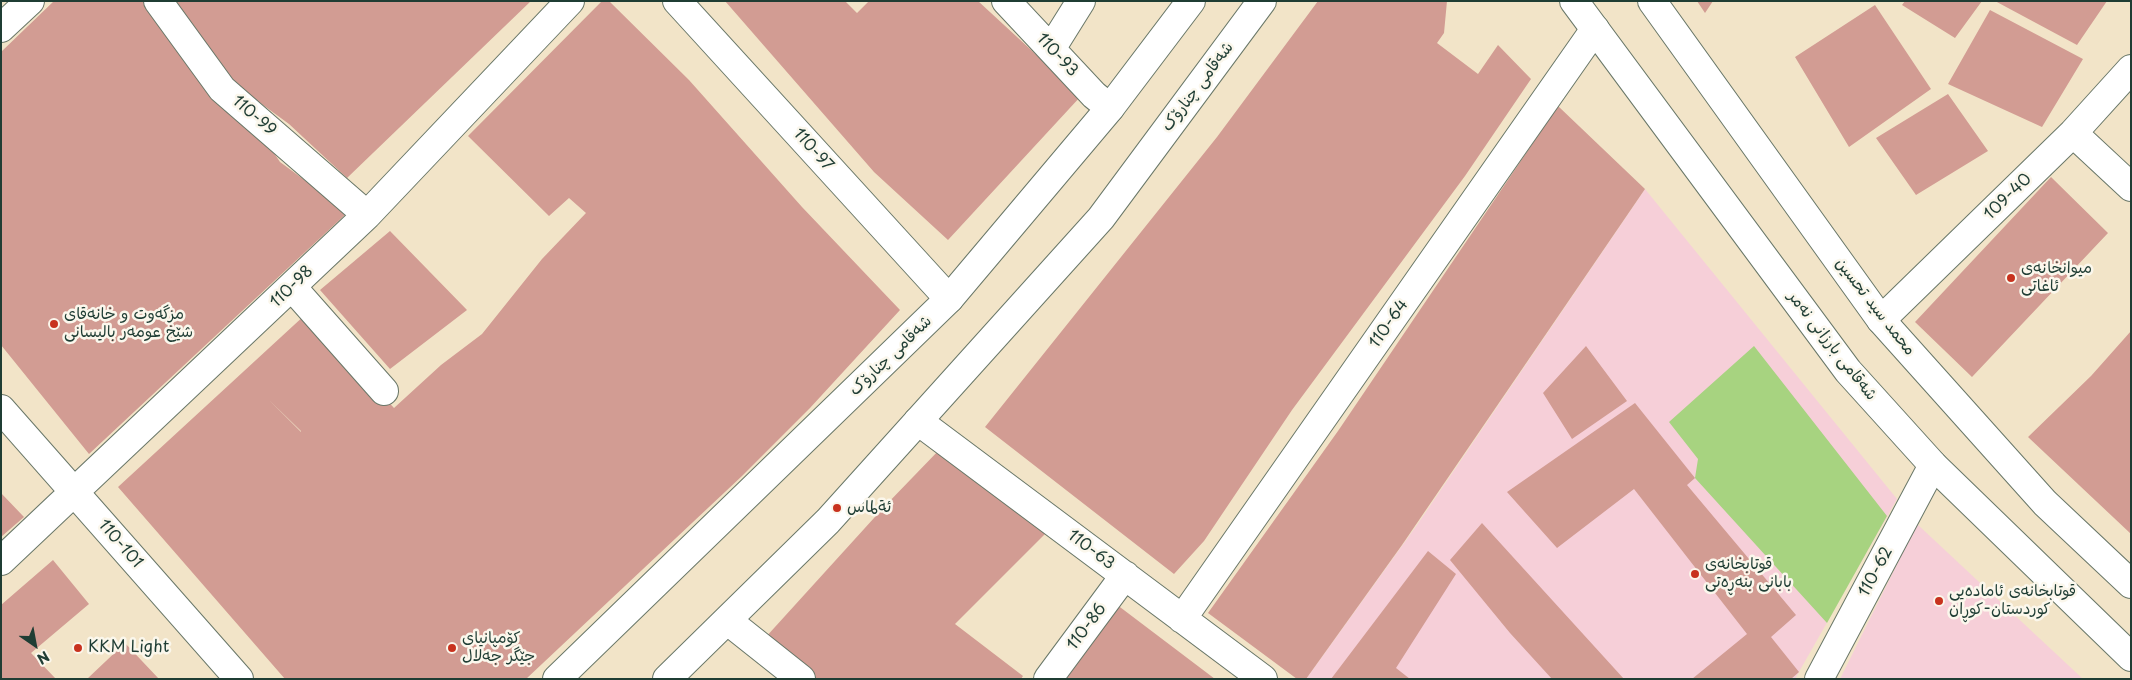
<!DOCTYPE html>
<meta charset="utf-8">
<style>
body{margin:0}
#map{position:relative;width:2132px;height:680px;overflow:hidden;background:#f2e4c8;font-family:"Playpen Sans",sans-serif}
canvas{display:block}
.frame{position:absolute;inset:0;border:2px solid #1f3d34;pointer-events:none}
.north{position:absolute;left:10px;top:620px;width:50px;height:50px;-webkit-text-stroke:4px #fbf7ec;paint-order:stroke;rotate:147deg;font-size:14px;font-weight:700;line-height:20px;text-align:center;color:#1f3d34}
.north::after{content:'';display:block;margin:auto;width:18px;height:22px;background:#1f3d34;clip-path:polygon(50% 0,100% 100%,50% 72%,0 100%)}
</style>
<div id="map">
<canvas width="2132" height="680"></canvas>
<div class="frame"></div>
<div class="north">N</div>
</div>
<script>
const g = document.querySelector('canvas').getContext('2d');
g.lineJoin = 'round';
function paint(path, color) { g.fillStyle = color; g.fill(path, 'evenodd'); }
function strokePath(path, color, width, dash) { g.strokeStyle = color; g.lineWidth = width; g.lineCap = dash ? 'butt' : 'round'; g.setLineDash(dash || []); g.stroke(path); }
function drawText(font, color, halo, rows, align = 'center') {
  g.font = font + ' "Playpen Sans","Playpen Sans Arabic",sans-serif'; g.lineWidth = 5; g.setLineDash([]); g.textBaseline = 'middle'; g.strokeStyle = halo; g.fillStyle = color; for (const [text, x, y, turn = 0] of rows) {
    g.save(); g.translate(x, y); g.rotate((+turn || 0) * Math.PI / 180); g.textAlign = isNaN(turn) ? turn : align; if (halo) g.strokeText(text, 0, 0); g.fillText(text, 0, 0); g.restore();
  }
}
paint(new Path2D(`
 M 1645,189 L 1897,499 L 1795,679 L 1306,679 L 1417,525 Z
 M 1917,524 L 2083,679 L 1840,679 Z`), '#f6cfd8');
paint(new Path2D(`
 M 1754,346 L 1887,516 L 1827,623 L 1695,478 L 1698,459 L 1669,422 Z`), '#a7d380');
paint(new Path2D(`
 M 54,1 L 151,1 L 264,138 L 280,162 L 348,212 L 89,454 L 1,345 L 1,52 Z
 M 170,1 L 531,1 L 347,178 L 289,124 L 226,78 Z
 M 602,1 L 609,1 L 689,80 L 802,207 L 900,310 L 810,408 L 742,476 L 526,679 L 285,679 L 118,487 L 306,314 L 394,408 L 441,365 L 482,334 L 542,259 L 586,213 L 569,198 L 549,216 L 468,136 ZM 269,400 L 301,431 L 301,432 Z
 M 725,1 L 845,1 L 857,13 L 869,1 L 978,1 L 1081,96 L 948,240 L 874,172 Z
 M 1318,1 L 1447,1 L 1444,33 L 1437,43 L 1478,74 L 1498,45 L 1531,79 L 1465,176 L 1292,410 L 1204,541 L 1174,574 L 985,427 L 1217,137 Z
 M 1697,1 L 1713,1 L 1705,13 Z
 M 1905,1 L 1982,1 L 1955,38 L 1902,5 Z
 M 1995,1 L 2107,1 L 2077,45 Z
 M 1875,5 L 1931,89 L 1849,147 L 1795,57 Z
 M 1990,10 L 2083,59 L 2042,127 L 1948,84 Z
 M 1948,94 L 1988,151 L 1916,195 L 1876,138 Z
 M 1558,106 L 1645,189 L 1402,545 L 1306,679 L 1297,679 L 1208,613 L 1338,431 Z
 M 2051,177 L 2108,233 L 1972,377 L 1915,322 Z
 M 390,231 L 467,310 L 390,369 L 320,290 Z
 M 2131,331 L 2131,534 L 2028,437 L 2091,376 Z
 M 1586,346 L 1627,401 L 1572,439 L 1543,393 Z
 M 1635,403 L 1695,478 L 1687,485 L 1796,615 L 1771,637 L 1799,672 L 1791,679 L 1692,679 L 1747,634 L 1634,489 L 1557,548 L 1507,492 Z
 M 941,448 L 1047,532 L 955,624 L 1023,676 L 1021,679 L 816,679 L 765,638 L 884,507 Z
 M 1,493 L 24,517 L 1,537 Z
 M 1482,523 L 1624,679 L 1552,679 L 1510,633 L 1450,560 Z
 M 1428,551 L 1456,574 L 1396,668 L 1410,679 L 1331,679 Z
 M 53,560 L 89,604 L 31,653 L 56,679 L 1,679 L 1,605 Z
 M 1108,598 L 1215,679 L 1052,679 Z
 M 125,643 L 159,679 L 87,679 Z`), '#d29c93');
const minor = new Path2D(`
 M 158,1 L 222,89 L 367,215
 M 677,1 L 949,299
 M 1006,1 L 1094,95 L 1110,108
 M 1,28 L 30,1
 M 1051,49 L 1081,1
 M 2073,133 L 2131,187
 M 292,287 L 384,391
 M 1881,320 L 2073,133 L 2131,69
 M 1,409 L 239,679
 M 918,421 L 1263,679
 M 1,561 L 367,215 L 570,1
 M 1182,619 L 1595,29
 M 728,621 L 801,679
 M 1048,679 L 1125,575
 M 1819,679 L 1933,465`);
const major = new Path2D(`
 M 1574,1 L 1848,371 L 1933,465 L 2131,657
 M 1652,1 L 1881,320 L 2045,503 L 2131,584
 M 557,679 L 949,299 L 1110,108 L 1191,1
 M 667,679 L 828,521 L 1101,218 L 1262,1`);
strokePath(minor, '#697768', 30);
strokePath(major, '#697768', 30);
strokePath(minor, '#fff', 28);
strokePath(major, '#fff', 28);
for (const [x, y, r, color] of [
 [2011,278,5,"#c8321e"],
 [54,324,5,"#c8321e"],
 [837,508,5,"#c8321e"],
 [1695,574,5,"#c8321e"],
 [1939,601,5,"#c8321e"],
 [78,648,5,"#c8321e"],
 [452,648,5,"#c8321e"]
]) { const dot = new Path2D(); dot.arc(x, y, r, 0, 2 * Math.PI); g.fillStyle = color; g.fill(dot); strokePath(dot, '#fbf7ec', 2); }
drawText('16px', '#1f3d34', '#fbf7ec', [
 ["110-93",1057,55,47],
 ["شەقامی چنارۆک",1198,87,-53],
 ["110-99",254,116,41],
 ["110-97",813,150,48],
 ["109-40",2008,197,-44],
 ["110-98",292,287,-44],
 ["محمد سید تحسین",1875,307,52],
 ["110-64",1389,324,-55],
 ["شەقامی بارزانی نەمر",1832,346,52],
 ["شەقامی چنارۆک",891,356,-44],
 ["110-101",120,544,49],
 ["110-63",1091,550,37],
 ["110-62",1876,572,-62],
 ["110-86",1087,627,-53]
]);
drawText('16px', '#1f3d34', '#fbf7ec', [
 ["میوانخانەی",2021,269],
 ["ئاغاتی",2021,287],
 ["مزگەوت و خانەقای",64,315],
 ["شێخ عومەر بالیسانی",64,333],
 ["ئةلماس",847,508],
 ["قوتابخانەی",1705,565],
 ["بابانی بنەڕەتی",1705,583],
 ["قوتابخانەی ئامادەیی",1949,592],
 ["کوردستان-کوڕان",1949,610],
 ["کۆمپانیای",462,639],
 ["جێگر جەلال",462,657],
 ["KKM Light",88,648]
], 'left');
</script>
